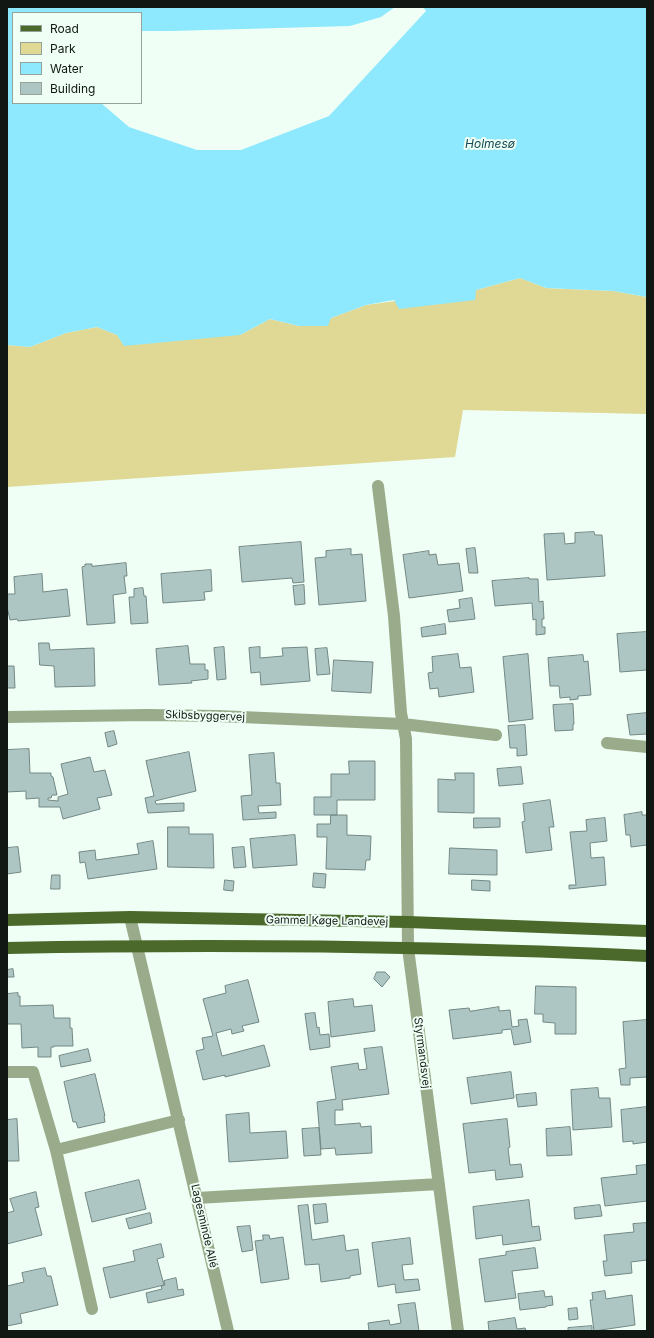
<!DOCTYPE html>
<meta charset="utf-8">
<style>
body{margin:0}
#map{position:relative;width:654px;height:1338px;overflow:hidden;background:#effff5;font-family:Inter,sans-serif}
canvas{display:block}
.frame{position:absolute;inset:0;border:8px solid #111814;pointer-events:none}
.legend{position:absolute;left:12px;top:12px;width:130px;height:92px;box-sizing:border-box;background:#effff5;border:1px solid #96a39b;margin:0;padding:5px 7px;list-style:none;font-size:12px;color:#111814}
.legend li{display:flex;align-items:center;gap:8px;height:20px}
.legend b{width:20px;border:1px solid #96a39b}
</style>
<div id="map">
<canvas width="654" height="1338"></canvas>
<div class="frame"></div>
<ul class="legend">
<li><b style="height:5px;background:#4a692a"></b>Road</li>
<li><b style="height:11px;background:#dfd995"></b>Park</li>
<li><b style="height:11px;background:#8fe9fe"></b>Water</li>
<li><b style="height:11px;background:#aec6c3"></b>Building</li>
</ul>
</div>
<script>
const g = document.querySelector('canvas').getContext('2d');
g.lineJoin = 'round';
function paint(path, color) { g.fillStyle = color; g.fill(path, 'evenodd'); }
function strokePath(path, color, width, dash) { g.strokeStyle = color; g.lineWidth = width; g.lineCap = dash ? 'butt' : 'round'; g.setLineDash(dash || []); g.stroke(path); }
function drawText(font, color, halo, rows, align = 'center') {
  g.font = font + ' Inter,sans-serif'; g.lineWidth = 4; g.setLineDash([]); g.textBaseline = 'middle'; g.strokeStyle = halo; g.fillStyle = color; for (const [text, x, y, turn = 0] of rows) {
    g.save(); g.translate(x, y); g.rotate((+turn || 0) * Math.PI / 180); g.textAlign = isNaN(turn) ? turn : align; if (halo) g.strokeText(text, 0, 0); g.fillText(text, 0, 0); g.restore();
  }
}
paint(new Path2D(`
 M 520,278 L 546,288 L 613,291 L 647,297 L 647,414 L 463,410 L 455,457 L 7,487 L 7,345 L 30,347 L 66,333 L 97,327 L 117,335 L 240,335 L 270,319 L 299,326 L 331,318 L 366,305 L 476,290 Z`), '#dfd995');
paint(new Path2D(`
 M 7,7 L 395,7 L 381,17 L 350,26 L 172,31 L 141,31 L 141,13 L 13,13 L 13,103 L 101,103 L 129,127 L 197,150 L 241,150 L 329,116 L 426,11 L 423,7 L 647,7 L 647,297 L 613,291 L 546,288 L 520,278 L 476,290 L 475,300 L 399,309 L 394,300 L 366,305 L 331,318 L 328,326 L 299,326 L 270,319 L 240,335 L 124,346 L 117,335 L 97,327 L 66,333 L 30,347 L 7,345 Z`), '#8fe9fe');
const building = new Path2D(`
 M 594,532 L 595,535 L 602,535 L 605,576 L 547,580 L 544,534 L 564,533 L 565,544 L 575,543 L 575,533 Z
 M 301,542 L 304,582 L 293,583 L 292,578 L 242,582 L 239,547 Z
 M 475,548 L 478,573 L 469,573 L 466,549 Z
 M 351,549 L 351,555 L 362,554 L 366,601 L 319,605 L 315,558 L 326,557 L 326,551 Z
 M 429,551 L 429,555 L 436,554 L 438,565 L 459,563 L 463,591 L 409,598 L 403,555 Z
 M 126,563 L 127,576 L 124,576 L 126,593 L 113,595 L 115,623 L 87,625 L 82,567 L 85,566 L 85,564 L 92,564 L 92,566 Z
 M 211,570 L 212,591 L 204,592 L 205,600 L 163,603 L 161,574 Z
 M 42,574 L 43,592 L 67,589 L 70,616 L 18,621 L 17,619 L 10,620 L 7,607 L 7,594 L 15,594 L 14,577 Z
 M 529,578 L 529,579 L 538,579 L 539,602 L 543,601 L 544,619 L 542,619 L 542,627 L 545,627 L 545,634 L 536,635 L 536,619 L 533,620 L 532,603 L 495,606 L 492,581 Z
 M 304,585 L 305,604 L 295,605 L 293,586 Z
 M 143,588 L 144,596 L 146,596 L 148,623 L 131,624 L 129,597 L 134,597 L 134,589 Z
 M 472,598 L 475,619 L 449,622 L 447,610 L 460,608 L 459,600 Z
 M 445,624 L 446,634 L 422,637 L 421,628 Z
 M 647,632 L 647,670 L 620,672 L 617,634 Z
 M 39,643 L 49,643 L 50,650 L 94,648 L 95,686 L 55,687 L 54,666 L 40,665 Z
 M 188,646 L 190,664 L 205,664 L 205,670 L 208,670 L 208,679 L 191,681 L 192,683 L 159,685 L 156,649 Z
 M 224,647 L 226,679 L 217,680 L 214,648 Z
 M 260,647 L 260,658 L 283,656 L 282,648 L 307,647 L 310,681 L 261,685 L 260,672 L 251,673 L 249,648 Z
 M 327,648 L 330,674 L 317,675 L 315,649 Z
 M 458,654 L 460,668 L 471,667 L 474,692 L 439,697 L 438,688 L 430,689 L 428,673 L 433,672 L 432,657 Z
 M 528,654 L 533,719 L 509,722 L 503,657 Z
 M 583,655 L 584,662 L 588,661 L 591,695 L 578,696 L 578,699 L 570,700 L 570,697 L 560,698 L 559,686 L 550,686 L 548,658 Z
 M 334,660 L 373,662 L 371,693 L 332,691 Z
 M 7,666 L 14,666 L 15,688 L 7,688 Z
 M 573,704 L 574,724 L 573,724 L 573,730 L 555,731 L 553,705 Z
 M 647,713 L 647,734 L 630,735 L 627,715 Z
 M 525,725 L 527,755 L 517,756 L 517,748 L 510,748 L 508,726 Z
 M 114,731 L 117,744 L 108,747 L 105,733 Z
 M 29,749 L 30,773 L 51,773 L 51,776 L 53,777 L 57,795 L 52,795 L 51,798 L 48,798 L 48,800 L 58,801 L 58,797 L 68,794 L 61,764 L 90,757 L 94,772 L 105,770 L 112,795 L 97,798 L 100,809 L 63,819 L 60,807 L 39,807 L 39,798 L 26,799 L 26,791 L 7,792 L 7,750 Z
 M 189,752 L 196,791 L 155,801 L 156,804 L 184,803 L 184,811 L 148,813 L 145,798 L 154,796 L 146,761 Z
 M 274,753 L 276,783 L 280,783 L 281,805 L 258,806 L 259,813 L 276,812 L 276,818 L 243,820 L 241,796 L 252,795 L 249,755 Z
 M 349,761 L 375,761 L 375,800 L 337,800 L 337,815 L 314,815 L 314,797 L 331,797 L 331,774 L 349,774 Z
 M 521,767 L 523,784 L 499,786 L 497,769 Z
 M 455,773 L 474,773 L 474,813 L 438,812 L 438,779 L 455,780 Z
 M 550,800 L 554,827 L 549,827 L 552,850 L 526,853 L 522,822 L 525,821 L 523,804 Z
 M 642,812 L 642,815 L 647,815 L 647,845 L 631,847 L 630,835 L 626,835 L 624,815 Z
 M 331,815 L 347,815 L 347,835 L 371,836 L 370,860 L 366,860 L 365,870 L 326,869 L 327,837 L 317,837 L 317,824 L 330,824 Z
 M 474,818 L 500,818 L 500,827 L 474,828 Z
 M 605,818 L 607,841 L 590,843 L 591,858 L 604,857 L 606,885 L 569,889 L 569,885 L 576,885 L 570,832 L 587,831 L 586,820 Z
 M 168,827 L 189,827 L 189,834 L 213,834 L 214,868 L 168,867 Z
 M 295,835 L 297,865 L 253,868 L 250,839 Z
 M 153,841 L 157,869 L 88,879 L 85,862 L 80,863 L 79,852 L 95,850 L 96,860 L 139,854 L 137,844 Z
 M 18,847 L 21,872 L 7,874 L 7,848 Z
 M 244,847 L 246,867 L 234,868 L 232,848 Z
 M 450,848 L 497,850 L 497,875 L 449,874 Z
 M 314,873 L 326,874 L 325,888 L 313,887 Z
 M 52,875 L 60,875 L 60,889 L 51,889 Z
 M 225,880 L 234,881 L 233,891 L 224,890 Z
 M 472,880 L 490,881 L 490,891 L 472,890 Z
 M 13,969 L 14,977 L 7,977 L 7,970 Z
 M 377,972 L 385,972 L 390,977 L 382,987 L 374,979 Z
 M 248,980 L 259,1022 L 242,1026 L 244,1031 L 232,1034 L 231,1029 L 216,1033 L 222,1056 L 264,1045 L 270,1066 L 225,1077 L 225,1075 L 203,1080 L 196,1051 L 204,1049 L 202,1038 L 213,1036 L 203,999 L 226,993 L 225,986 Z
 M 536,986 L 576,987 L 576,1034 L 555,1034 L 555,1023 L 543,1022 L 543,1014 L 535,1014 Z
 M 18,993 L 18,996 L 20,996 L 20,1006 L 53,1005 L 54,1018 L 70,1018 L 70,1028 L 72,1028 L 73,1046 L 54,1046 L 54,1047 L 51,1047 L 51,1057 L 38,1057 L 38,1047 L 22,1048 L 21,1024 L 7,1024 L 7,994 Z
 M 353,999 L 354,1007 L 372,1005 L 375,1031 L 331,1037 L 328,1002 Z
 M 499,1007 L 499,1011 L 510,1010 L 512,1027 L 519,1026 L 518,1020 L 527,1019 L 531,1042 L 514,1045 L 511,1029 L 502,1030 L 502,1033 L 453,1039 L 449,1010 L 469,1008 L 470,1011 Z
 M 315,1013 L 317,1028 L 319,1027 L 320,1035 L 329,1034 L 330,1047 L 310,1050 L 305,1014 Z
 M 647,1020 L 647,1077 L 630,1078 L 630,1085 L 621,1085 L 619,1069 L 626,1068 L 623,1022 Z
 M 382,1047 L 389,1094 L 342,1100 L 343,1110 L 335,1110 L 335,1125 L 360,1123 L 361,1127 L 371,1126 L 372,1153 L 336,1155 L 335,1148 L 321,1149 L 317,1102 L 336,1099 L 331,1067 L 358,1063 L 359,1070 L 367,1069 L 364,1049 Z
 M 88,1049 L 91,1061 L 61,1067 L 59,1056 Z
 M 511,1072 L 514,1098 L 471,1104 L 467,1078 Z
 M 95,1074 L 105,1116 L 104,1116 L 105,1122 L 78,1128 L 76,1122 L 73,1122 L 64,1082 Z
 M 598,1088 L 599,1098 L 610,1098 L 612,1127 L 573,1130 L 571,1090 Z
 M 536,1093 L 537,1105 L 518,1107 L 516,1095 Z
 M 647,1107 L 647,1142 L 633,1144 L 633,1141 L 623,1142 L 621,1110 Z
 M 249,1113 L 250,1133 L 286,1131 L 288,1158 L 229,1162 L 226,1115 Z
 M 17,1119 L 19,1161 L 7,1161 L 7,1120 Z
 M 507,1119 L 510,1147 L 508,1148 L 510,1165 L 521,1164 L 523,1177 L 496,1180 L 495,1170 L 469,1173 L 463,1124 Z
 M 570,1127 L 572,1155 L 547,1156 L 546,1129 Z
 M 319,1128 L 321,1155 L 304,1156 L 302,1129 Z
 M 647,1165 L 647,1201 L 605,1206 L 601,1178 L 637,1174 L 636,1166 Z
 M 139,1180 L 146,1209 L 92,1222 L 85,1193 Z
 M 36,1192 L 39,1207 L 35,1208 L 42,1235 L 7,1244 L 7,1213 L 14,1211 L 10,1199 Z
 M 529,1200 L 532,1227 L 539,1226 L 541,1240 L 503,1245 L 502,1235 L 476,1239 L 473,1207 Z
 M 326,1204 L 328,1222 L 315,1224 L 313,1205 Z
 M 308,1205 L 312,1240 L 344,1235 L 346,1251 L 358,1249 L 361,1274 L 350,1276 L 350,1278 L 321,1282 L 319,1264 L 305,1265 L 298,1206 Z
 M 600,1205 L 602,1216 L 575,1219 L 574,1208 Z
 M 150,1213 L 152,1223 L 129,1229 L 126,1219 Z
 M 647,1223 L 647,1260 L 631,1262 L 632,1273 L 605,1276 L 603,1261 L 607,1261 L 604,1235 L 634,1232 L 633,1224 Z
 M 250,1226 L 253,1250 L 242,1252 L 237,1227 Z
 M 263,1235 L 269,1235 L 270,1239 L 283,1237 L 289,1279 L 261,1283 L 255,1241 L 263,1240 Z
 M 410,1238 L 413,1264 L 402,1265 L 404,1280 L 418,1279 L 420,1290 L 396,1293 L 395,1284 L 378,1287 L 372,1243 Z
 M 161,1244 L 164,1257 L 157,1259 L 164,1285 L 110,1298 L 103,1268 L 135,1261 L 133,1251 Z
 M 535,1248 L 538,1268 L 512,1271 L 516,1298 L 485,1302 L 479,1259 L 506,1255 L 506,1252 Z
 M 45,1268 L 47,1276 L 51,1276 L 58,1305 L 20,1314 L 22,1323 L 7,1326 L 7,1286 L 24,1282 L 22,1273 Z
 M 176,1278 L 178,1290 L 183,1289 L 184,1295 L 148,1303 L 146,1293 L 162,1289 L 161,1286 L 165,1285 L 164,1281 Z
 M 544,1291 L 545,1297 L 552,1296 L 553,1305 L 546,1306 L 546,1307 L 520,1310 L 518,1294 Z
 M 605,1291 L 606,1299 L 632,1295 L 635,1325 L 594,1331 L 590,1300 L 593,1300 L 592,1293 Z
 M 415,1303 L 419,1331 L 369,1331 L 368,1323 L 389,1320 L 390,1325 L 401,1323 L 398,1305 Z
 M 577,1308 L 578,1319 L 569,1320 L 568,1309 Z
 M 515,1318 L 517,1329 L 525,1328 L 526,1331 L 489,1331 L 488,1322 Z
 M 592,1326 L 592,1331 L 568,1331 L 568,1328 Z`);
paint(building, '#aec6c3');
strokePath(building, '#728885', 1);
strokePath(new Path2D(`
 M 378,486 L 394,616 L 401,713 L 406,739 L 408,948 L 458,1331
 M 7,717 L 147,715 L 218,716 L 403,724 L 496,735
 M 607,743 L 647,747
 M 130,917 L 228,1331
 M 7,1072 L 33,1072 L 56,1150 L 92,1309
 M 56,1150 L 179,1120
 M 197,1198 L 439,1184`), '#99ab8a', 12);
strokePath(new Path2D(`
 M 7,920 L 130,917 L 408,922 L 647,931
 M 7,948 C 220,944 434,946 647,956`), '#4a692a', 12);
drawText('11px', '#111814', '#effff5', [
 ["Skibsbyggervej",205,716,2],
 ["Gammel Køge Landevej",327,921,1],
 ["Styrmandsvej",422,1053,83],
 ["Lagesminde Allé",204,1226,77]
]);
drawText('italic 12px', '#124954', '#effff5', [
 ["Holmesø",490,144]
]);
</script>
